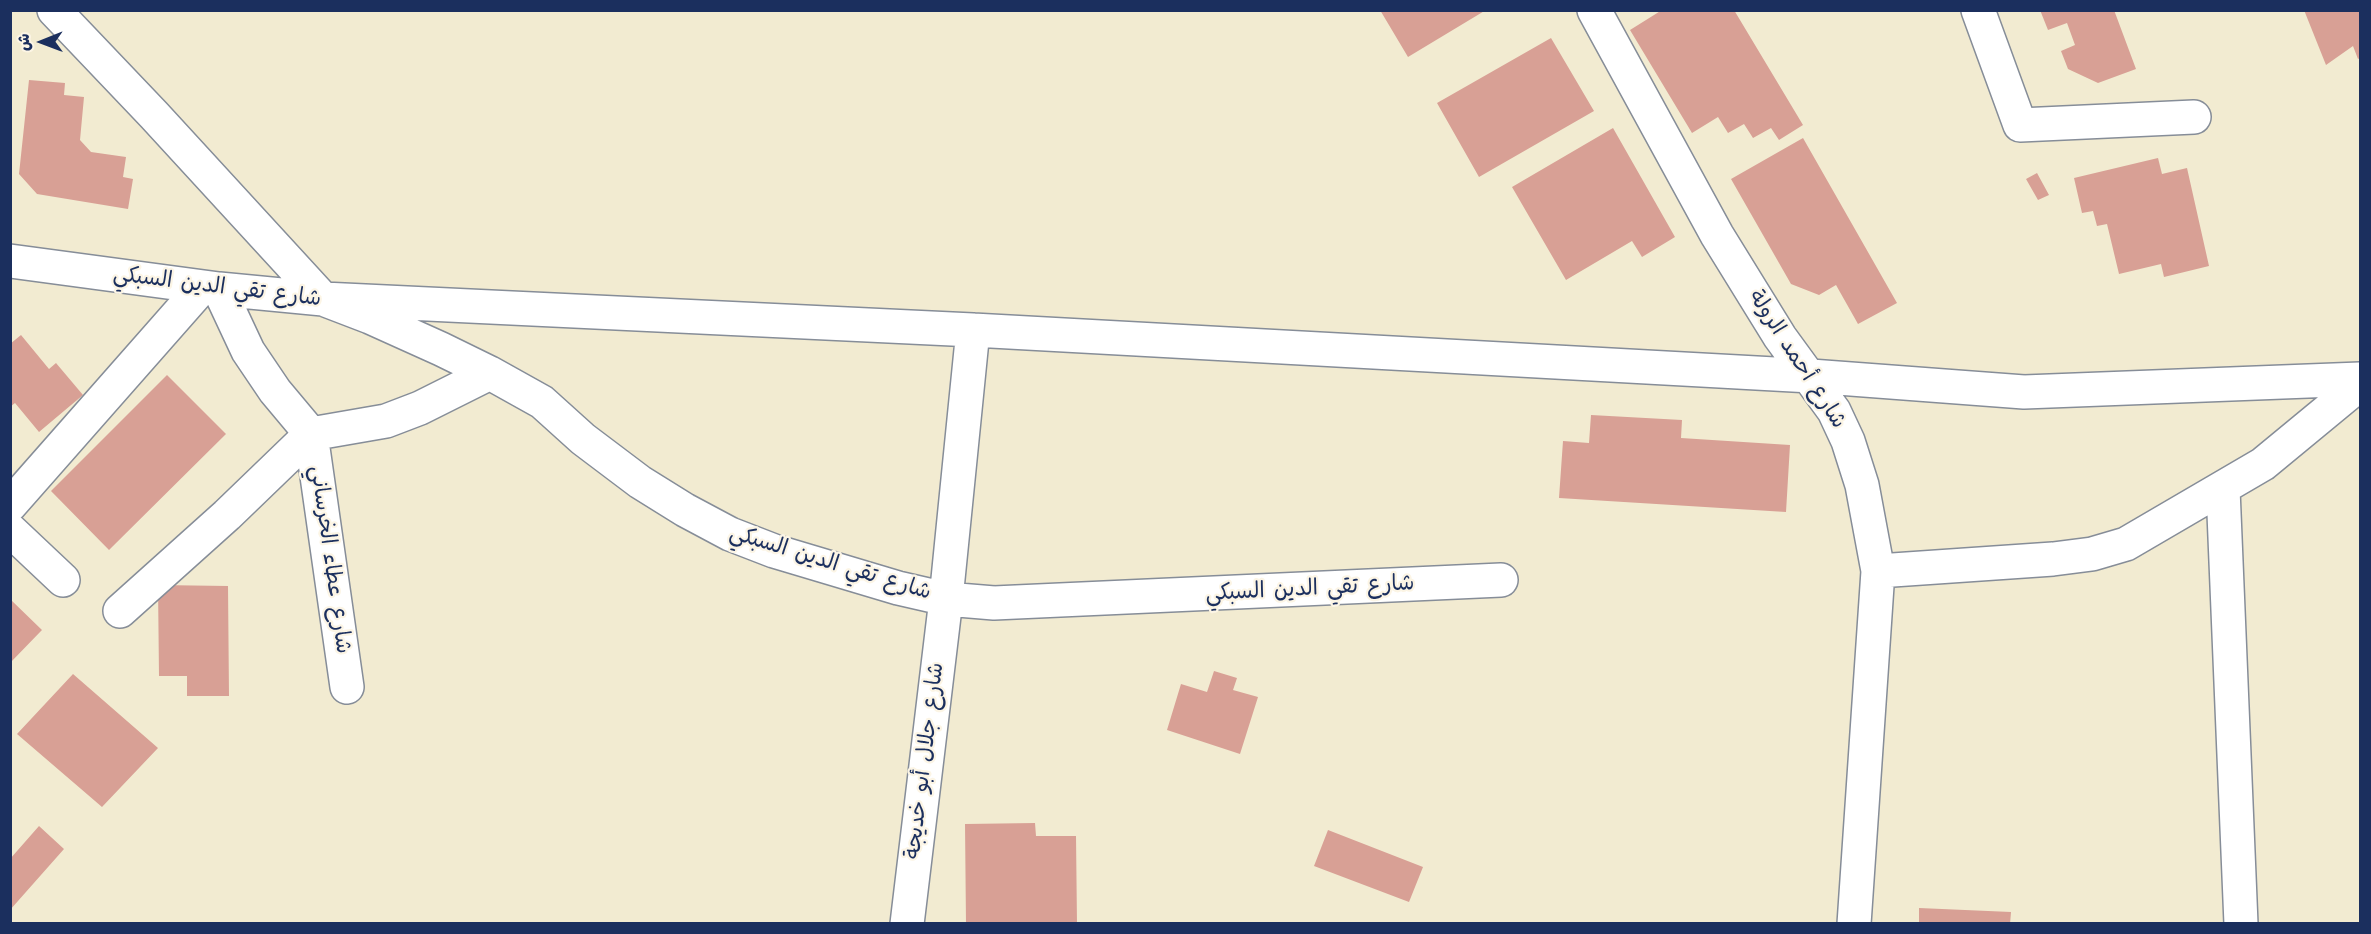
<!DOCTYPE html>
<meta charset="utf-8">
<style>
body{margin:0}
#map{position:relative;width:2371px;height:934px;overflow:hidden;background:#f2ebd1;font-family:"Architects Daughter","Playpen Sans Arabic",sans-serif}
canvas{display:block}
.frame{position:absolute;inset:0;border:12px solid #1b2f5e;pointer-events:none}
.north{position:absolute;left:12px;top:12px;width:60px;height:60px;-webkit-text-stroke:4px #fcf5e5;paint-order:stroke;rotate:269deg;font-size:16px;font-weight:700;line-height:24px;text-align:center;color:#1b2f5e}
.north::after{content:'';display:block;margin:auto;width:21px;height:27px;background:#1b2f5e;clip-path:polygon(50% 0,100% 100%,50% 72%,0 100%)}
</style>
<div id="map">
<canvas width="2371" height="934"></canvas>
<div class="frame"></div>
<div class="north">ش</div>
</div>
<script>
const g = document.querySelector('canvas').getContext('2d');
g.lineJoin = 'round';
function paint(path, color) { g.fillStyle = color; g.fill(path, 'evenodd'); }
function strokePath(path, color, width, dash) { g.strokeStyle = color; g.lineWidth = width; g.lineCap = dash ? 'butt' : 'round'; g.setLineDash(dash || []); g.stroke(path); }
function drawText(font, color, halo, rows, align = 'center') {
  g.font = font + ' "Architects Daughter","Playpen Sans Arabic",sans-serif'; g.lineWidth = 4.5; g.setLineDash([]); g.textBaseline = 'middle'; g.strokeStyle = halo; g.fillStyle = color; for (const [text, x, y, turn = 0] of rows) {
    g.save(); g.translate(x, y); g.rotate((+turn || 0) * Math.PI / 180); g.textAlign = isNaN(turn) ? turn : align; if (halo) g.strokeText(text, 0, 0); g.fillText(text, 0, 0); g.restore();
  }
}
paint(new Path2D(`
 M 1380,10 L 1486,10 L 1408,57 Z
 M 1662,10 L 1734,10 L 1803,125 L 1779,140 L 1771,128 L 1753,138 L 1744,124 L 1728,133 L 1718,117 L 1692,133 L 1630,30 Z
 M 2040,10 L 2114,10 L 2136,69 L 2098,83 L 2068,69 L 2061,51 L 2075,45 L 2067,23 L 2048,30 Z
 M 2304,10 L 2360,10 L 2360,58 L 2358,59 L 2353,46 L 2326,65 Z
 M 1551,38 L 1594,111 L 1479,177 L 1437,103 Z
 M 29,80 L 65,83 L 64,95 L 84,97 L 80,140 L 91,152 L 126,157 L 123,177 L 133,179 L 128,209 L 37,194 L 19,174 Z
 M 1613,128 L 1675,237 L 1642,257 L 1632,241 L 1566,280 L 1512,187 Z
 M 1803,138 L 1897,303 L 1858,324 L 1836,285 L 1819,295 L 1791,284 L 1731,179 Z
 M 2158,158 L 2162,174 L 2187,168 L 2209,266 L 2164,277 L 2161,264 L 2119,274 L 2107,224 L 2097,226 L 2093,211 L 2082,213 L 2074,178 Z
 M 2037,173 L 2049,195 L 2038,200 L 2026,179 Z
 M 21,335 L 49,369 L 56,363 L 83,395 L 39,432 L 15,403 L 10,407 L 10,344 Z
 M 167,375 L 226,434 L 109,550 L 51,491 Z
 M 1591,415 L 1682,420 L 1681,438 L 1790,445 L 1786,512 L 1559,498 L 1563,441 L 1589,443 Z
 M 158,585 L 228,586 L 229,696 L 187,696 L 187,676 L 159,676 Z
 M 10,599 L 42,630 L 10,663 Z
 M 1214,671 L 1237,678 L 1233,690 L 1258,697 L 1240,754 L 1167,730 L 1181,684 L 1207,692 Z
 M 73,674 L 158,748 L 102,807 L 17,734 Z
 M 1035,823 L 1036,836 L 1076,836 L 1077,924 L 966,924 L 965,824 Z
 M 39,826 L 64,849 L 10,910 L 10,859 Z
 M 1328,830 L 1423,867 L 1409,902 L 1314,866 Z
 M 1919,908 L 2011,912 L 2010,924 L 1919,924 Z`), '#d8a095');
const minor = new Path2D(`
 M 54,10 L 154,115 L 323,299 L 973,330 L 1811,376 L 2024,392 L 2360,379
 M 1594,10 L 1717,235 L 1780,337 L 1834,411 L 1848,441 L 1862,485 L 1878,571 L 1854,924
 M 1978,10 L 2020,125 L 2194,117
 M 10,261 L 219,289 L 323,299 L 370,317 L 441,349 L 490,373 L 542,402 L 583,439 L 640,482 L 685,510 L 730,534 L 774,551 L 898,588 L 946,599 L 994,603 L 1501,580
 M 219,289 L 248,351 L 275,391 L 311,434 L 347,687
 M 2223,489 L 2241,924
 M 10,505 L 202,287
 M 10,530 L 63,580
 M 1878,571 L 2053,559 L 2092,554 L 2126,544 L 2263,464 L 2360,384
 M 120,611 L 227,515 L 311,434 L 386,421 L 420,408 L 490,373
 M 907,924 L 946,599 L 973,330`);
strokePath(minor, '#868d98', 36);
strokePath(minor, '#fff', 33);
drawText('22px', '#1b2f5e', '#fcf5e5', [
 ["شارع تقي الدين السبكي",217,288,7],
 ["شارع أحمد الرولة",1796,360,57],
 ["شارع عطاء الخرساني",329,560,82],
 ["شارع تقي الدين السبكي",830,564,17],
 ["شارع تقي الدين السبكي",1310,590,-3],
 ["شارع جلال أبو خديجة",926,761,-83]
]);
</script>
